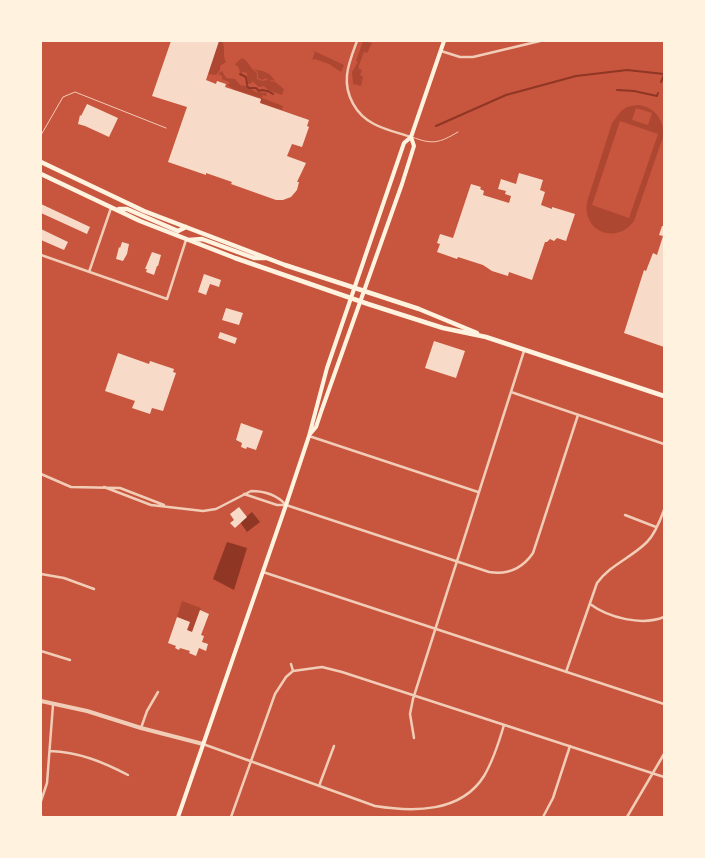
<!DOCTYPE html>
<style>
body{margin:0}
#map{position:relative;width:705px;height:858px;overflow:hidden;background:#c8553d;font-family:"IBM Plex Sans",sans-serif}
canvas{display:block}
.frame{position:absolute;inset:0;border:42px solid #fff3e0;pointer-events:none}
</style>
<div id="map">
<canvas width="705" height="858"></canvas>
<div class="frame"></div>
</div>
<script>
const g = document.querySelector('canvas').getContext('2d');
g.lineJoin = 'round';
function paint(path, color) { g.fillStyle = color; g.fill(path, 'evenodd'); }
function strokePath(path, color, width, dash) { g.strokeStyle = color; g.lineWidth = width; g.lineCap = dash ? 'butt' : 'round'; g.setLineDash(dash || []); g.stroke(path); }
paint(new Path2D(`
 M 219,41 L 222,41 C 226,48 222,55 226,62 L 220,66 L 220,70 L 216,75 L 208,74 Z
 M 363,41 L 372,43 L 367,53 L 364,52 L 358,68 L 362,70 L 360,75 L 363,77 L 361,86 L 353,84 L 352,72 L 358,62 L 356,61 Z
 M 312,50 L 344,65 L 341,72 L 329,64 L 315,59 L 312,60 L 315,52 Z
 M 242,58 C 249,61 250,69 257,73 L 257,79 L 263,81 L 268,80 L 266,78 L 262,80 L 258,78 L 258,72 L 253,69 C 263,71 270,72 275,81 L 272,80 L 270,81 L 275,82 L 284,89 L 282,95 L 268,90 L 264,86 L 259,87 L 252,81 L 252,83 L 248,84 L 247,73 L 244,72 L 240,73 L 239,68 L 235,64 Z
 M 222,71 L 226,78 L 235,79 L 240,85 L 246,86 L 256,92 L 267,93 L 266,96 L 263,95 L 262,98 L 283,106 L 282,110 L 260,103 L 261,97 L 260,98 L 233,89 L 227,85 L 230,83 L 229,82 L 222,79 L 222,76 L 218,74 Z
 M 637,105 C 654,106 665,120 663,137 L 634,221 C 617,245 582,232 587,202 L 612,123 L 621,111 L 627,107 ZM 636,108 L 652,113 L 648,125 L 632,120 ZM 620,121 L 658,134 L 629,218 L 592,205 Z
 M 182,601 L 201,608 L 192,632 L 187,630 L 190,622 L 177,617 Z`), '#ae4732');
paint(new Path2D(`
 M 252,512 L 260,522 L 247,532 L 240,522 Z
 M 227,542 L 247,548 L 234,590 L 213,579 Z`), '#8f3625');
strokePath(new Path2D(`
 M 240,74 L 246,77 L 247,84
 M 661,82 L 664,75
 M 247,86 L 249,88 L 256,88 L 259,91 L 262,90 L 267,91
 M 617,90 L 634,91 L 657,96 L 658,93
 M 268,91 L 273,94
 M 436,126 L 506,95 L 576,76 L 627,70 L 664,74`), '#8f3625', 2);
paint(new Path2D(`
 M 171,41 L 219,41 L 206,80 L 216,84 L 217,81 L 226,84 L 225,87 L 261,99 L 260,103 L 309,120 L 307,126 L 309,127 L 302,147 L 292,144 L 287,156 L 306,163 L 297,182 L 299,182 L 297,190 L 291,197 L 283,200 L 276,200 L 231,184 L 232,182 L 206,173 L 206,175 L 168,162 L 187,107 L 152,96 Z
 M 87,104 L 118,118 L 109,137 L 85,126 L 78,124 L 80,115 L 81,116 Z
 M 519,173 L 543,180 L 540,190 L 545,192 L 541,205 L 552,209 L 552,207 L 575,214 L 566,241 L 557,238 L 554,241 L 550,239 L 547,242 L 545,242 L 532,280 L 509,272 L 508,276 L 492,271 L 483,265 L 458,257 L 457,259 L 437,252 L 440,244 L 437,243 L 440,234 L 453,238 L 471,184 L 481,187 L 480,189 L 484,191 L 483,195 L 509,203 L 511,196 L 505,194 L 506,191 L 498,189 L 501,179 L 516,184 Z
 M 41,204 L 90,227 L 87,234 L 41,213 Z
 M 662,226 L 664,226 L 664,347 L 624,333 L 644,270 L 646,271 L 653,253 L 657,255 L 663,236 L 659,235 Z
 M 41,229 L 68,242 L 64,250 L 41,240 Z
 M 122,242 L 129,244 L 127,254 L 123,261 L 116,259 L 119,247 L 120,248 Z
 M 152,252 L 161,255 L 158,266 L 157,266 L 154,275 L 146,272 L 147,269 L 145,269 Z
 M 204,274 L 221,280 L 219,287 L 210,284 L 206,295 L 198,292 Z
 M 226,308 L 243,313 L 239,325 L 222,320 Z
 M 220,332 L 237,338 L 235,344 L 218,338 Z
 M 434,341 L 465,351 L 456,378 L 425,368 Z
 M 118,353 L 149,364 L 150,361 L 174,369 L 173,372 L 176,373 L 163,411 L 152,408 L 150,414 L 132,408 L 135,401 L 105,391 Z
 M 241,423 L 263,431 L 256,450 L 247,447 L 246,449 L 241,447 L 242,443 L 236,440 Z
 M 239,507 L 247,517 L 235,528 L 230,523 L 234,520 L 230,514 Z
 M 200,610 L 209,614 L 201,635 L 204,636 L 202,642 L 208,644 L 206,651 L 199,648 L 196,656 L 189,653 L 190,651 L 180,648 L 179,650 L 175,648 L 176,646 L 168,643 L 177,617 L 190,622 L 187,630 L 192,632 Z`), '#f7dbc8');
strokePath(new Path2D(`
 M 41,135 L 63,97 L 75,92 L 166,128
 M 412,137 C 433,145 439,143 458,132`), '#f1ccb7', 1);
strokePath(new Path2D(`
 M 357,41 C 353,52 348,64 347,75 C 345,95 356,115 374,124 C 385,130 399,133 411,137
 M 441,51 L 460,57 L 473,57 L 540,41
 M 41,255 L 167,299 L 186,240
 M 89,272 L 111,208
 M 511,392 L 664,444
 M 309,436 L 478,492
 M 41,474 L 71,487 L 120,488 L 164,505
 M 104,487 L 151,505 L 203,511 L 216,509 L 251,491 C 264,491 277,495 286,505
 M 244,494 L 277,505 L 286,505 L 489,572 C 507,575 522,569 533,553 L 578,415
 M 625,515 L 656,527
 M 263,572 L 664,704
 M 41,574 L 64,578 L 94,589
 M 590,604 C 609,618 642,626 664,617
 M 41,651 L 70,660
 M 291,664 L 293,671 L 322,667 L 342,672 L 664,777
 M 566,672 L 597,583 C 610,565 631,558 647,542 C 655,534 660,521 664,510
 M 141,728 L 147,711 L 158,692
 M 414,738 L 410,714 L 413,699 L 524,351
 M 203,744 L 375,806 C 413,812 461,813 484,776 C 493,761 499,742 504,725
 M 50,751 C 79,752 103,762 128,775
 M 319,786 L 334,746
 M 41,801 L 47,783 L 53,705
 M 41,816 L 42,817
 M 231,817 L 275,694 L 286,677 L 293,671
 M 543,817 L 553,798 L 570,746
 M 627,817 L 664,754`), '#f1ccb7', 2.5);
strokePath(new Path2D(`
 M 41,701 L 87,711 L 141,728 L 203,744`), '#f1ccb7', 4);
strokePath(new Path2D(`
 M 310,434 L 316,427 L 321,412 L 402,184 L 414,146 L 411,137
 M 178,817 L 286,505 L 309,436 L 327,368 L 404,143 L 411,137 L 444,41`), '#fff3e0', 4);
strokePath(new Path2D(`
 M 41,162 L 144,211 L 285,265 L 419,309 L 477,333
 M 41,174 L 140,221 L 235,258 L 368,304 L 443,328 L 486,337 L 664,396
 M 119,209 L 127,209 L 178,231 L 186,227
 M 189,240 L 202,239 L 254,258 L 266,258`), '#fff3e0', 4.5);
</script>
